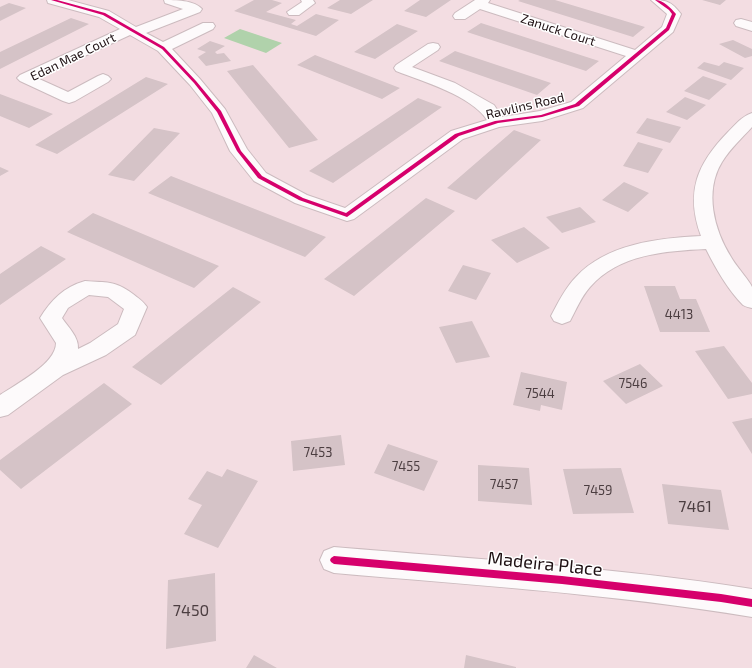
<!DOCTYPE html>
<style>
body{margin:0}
canvas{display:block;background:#f3dde2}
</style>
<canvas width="752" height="668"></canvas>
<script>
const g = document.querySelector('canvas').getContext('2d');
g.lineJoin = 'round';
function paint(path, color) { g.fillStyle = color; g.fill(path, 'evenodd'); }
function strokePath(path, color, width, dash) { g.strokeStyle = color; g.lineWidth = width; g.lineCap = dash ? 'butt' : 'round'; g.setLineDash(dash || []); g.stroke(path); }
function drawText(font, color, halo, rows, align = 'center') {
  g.font = font + ' "Exo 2",sans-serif'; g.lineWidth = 3; g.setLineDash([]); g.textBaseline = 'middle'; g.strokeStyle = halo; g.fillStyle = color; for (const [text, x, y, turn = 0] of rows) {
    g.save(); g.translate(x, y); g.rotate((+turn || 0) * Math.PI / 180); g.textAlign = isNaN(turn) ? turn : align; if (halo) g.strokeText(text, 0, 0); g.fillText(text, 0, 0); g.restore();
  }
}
paint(new Path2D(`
 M 240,29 L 282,43 L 266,53 L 224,38 Z`), '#b0d2ab');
paint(new Path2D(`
 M 254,0 L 272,0 L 282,3 L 266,12 L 296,20 L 291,24 L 297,26 L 316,14 L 339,20 L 316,36 L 234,11 Z
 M 340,0 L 373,0 L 351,14 L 327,8 Z
 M 420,0 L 451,0 L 426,17 L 404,11 Z
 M 520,0 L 555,0 L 645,27 L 633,37 L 518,1 Z
 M 702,0 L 726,0 L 720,5 Z
 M 9,3 L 26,8 L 0,21 L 0,7 Z
 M 71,18 L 89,24 L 0,69 L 0,52 Z
 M 481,23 L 599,61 L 586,71 L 467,32 Z
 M 397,24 L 418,31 L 375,59 L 354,52 Z
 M 733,40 L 752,49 L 752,56 L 745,58 L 719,44 Z
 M 210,41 L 225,46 L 215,52 L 217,54 L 224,53 L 231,61 L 206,66 L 198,57 L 206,52 L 197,49 Z
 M 455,51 L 551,83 L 537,95 L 439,61 Z
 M 315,55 L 400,88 L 382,99 L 297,65 Z
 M 704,62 L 719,66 L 724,62 L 744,68 L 731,80 L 697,68 Z
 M 253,65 L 318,140 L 289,148 L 227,71 Z
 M 703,76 L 727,84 L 709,100 L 684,91 Z
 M 146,77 L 168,84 L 57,154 L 35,145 Z
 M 0,94 L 53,114 L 29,128 L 0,116 Z
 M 685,97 L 706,105 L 687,120 L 666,112 Z
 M 418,98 L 442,107 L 333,183 L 309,171 Z
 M 647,118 L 681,127 L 670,143 L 636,133 Z
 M 154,128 L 180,133 L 134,181 L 108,175 Z
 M 514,130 L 541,140 L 476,200 L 447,188 Z
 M 638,142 L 663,149 L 648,173 L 623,166 Z
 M 0,167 L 9,171 L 0,176 Z
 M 171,176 L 326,237 L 305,257 L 148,193 Z
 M 624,182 L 649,193 L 628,212 L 602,200 Z
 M 426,198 L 455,211 L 354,296 L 324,279 Z
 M 580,207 L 596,222 L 562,233 L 546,217 Z
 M 93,213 L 219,266 L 194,288 L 67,232 Z
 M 524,227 L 550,248 L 517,263 L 491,240 Z
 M 41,246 L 66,259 L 0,305 L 0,274 Z
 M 463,265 L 491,273 L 476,300 L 448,291 Z
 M 644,286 L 675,286 L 680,299 L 696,299 L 710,332 L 660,332 Z
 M 233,287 L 261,302 L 161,385 L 132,367 Z
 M 472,321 L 490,357 L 456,363 L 439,327 Z
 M 724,346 L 752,383 L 752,394 L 728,399 L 695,351 Z
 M 640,364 L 663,386 L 626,404 L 603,381 Z
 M 521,372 L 567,382 L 562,410 L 541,405 L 540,411 L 513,405 Z
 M 104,383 L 132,404 L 21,489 L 0,470 L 0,460 Z
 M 752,418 L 752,454 L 732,422 Z
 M 341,435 L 345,465 L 293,471 L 291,441 Z
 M 388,444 L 438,461 L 424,491 L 374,473 Z
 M 478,465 L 529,468 L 532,505 L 478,501 Z
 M 621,468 L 634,513 L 573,514 L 563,469 Z
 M 227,469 L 258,481 L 218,548 L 184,534 L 202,505 L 188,499 L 207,471 L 222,477 Z
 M 662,484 L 721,490 L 729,530 L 668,524 Z
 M 215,573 L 216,641 L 166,649 L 168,580 Z
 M 254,655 L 277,668 L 246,668 Z
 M 466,655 L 516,667 L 516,668 L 464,668 Z`), '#d5c3c7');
const minor = new Path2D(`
 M 47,0 L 68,0 L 109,11 L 136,27 L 183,9 L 165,3 L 164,0 C 175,0 194,0 202,9 L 200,12 L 146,33 L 163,42 L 203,23 L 213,23 L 215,26 L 213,29 L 172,49 L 200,79 L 225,109 L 247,149 L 266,173 L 307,195 L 345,208 L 451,131 L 487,120 C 472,96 422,81 396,71 L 394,68 L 396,65 L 428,44 L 433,43 L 438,44 L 440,47 L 438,50 L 412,67 L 455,83 L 494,105 L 502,117 L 540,111 L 571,102 L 626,56 L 480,9 L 465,19 L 455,19 L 453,16 L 455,13 L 475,0 L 490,0 L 488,3 L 635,50 L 662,27 L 667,14 L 651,0 C 666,0 671,1 681,14 L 673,32 L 583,108 L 542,121 L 499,127 L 463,139 L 354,219 L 347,221 L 295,203 L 254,181 L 230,151 L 212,113 L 190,85 L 158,51 L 130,35 L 37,78 L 68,92 L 98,76 L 103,74 L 108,76 L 111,79 L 108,82 L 75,101 L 69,103 L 63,101 L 20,81 L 17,78 L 20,75 L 120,29 L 99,17 L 48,3 Z
 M 301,0 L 313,0 L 315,3 L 299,15 L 289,15 L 287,12 L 302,2 Z
 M 741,19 L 752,22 L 752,31 L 736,26 L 734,23 L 736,20 Z
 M 752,113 L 752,127 C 742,138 730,149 722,162 C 704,191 714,230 731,257 C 735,265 750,281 752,287 C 752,293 752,302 752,308 C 749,307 746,307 743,305 C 728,290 715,267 706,249 C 665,251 619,254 590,287 C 581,297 576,310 570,321 L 562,324 L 554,321 L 551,316 C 558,303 565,288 576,277 C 606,244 658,238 701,236 C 685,192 697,164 728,132 C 735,125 742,116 752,113 Z
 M 85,281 C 107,283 114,280 133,294 C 138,298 143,301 147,307 L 135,335 L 106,355 L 63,375 L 8,415 L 0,417 L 0,395 C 16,384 56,364 56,343 L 40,318 C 51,300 64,287 85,281 ZM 89,295 L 108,297 L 124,309 L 118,324 L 90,343 L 78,349 C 79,337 68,327 62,318 L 68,308 Z
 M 334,547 C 473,559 614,567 752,589 L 752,617 C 614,594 473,585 334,573 L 324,569 L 320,560 L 324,551 Z`);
strokePath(minor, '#ccbbbf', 2);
paint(minor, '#fdfafb');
paint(new Path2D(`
 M 51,0 L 57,0 L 105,13 L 164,47 L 196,81 L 221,111 L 241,151 L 262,176 L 303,198 L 346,213 L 455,134 L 495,121 L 541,115 L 575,104 L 666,28 L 672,14 L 669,10 L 655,0 C 663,0 671,8 676,14 L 669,30 L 579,106 L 542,117 L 498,123 L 459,136 L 347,217 L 299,200 L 258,178 L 237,151 L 217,112 L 194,83 L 162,49 L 103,15 Z
 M 334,556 L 562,576 L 721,594 L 752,599 L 752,607 L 721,602 L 562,584 L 334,564 L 331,562 L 330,560 L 331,558 Z`), '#d6006c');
drawText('13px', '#1f1114', '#fff', [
 ["Zanuck Court",558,30,18],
 ["Edan Mae Court",73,57,-26],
 ["Rawlins Road",525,106,-13]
]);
drawText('13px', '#4c3e41', null, [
 ["4413",679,315],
 ["7546",633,384],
 ["7544",540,394],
 ["7453",318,453],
 ["7455",406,467],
 ["7457",504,485],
 ["7459",598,491]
]);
drawText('16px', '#4c3e41', null, [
 ["7461",695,507],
 ["7450",191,611]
]);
drawText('18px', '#1f1114', '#fff', [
 ["Madeira Place",545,564,6]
]);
</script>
